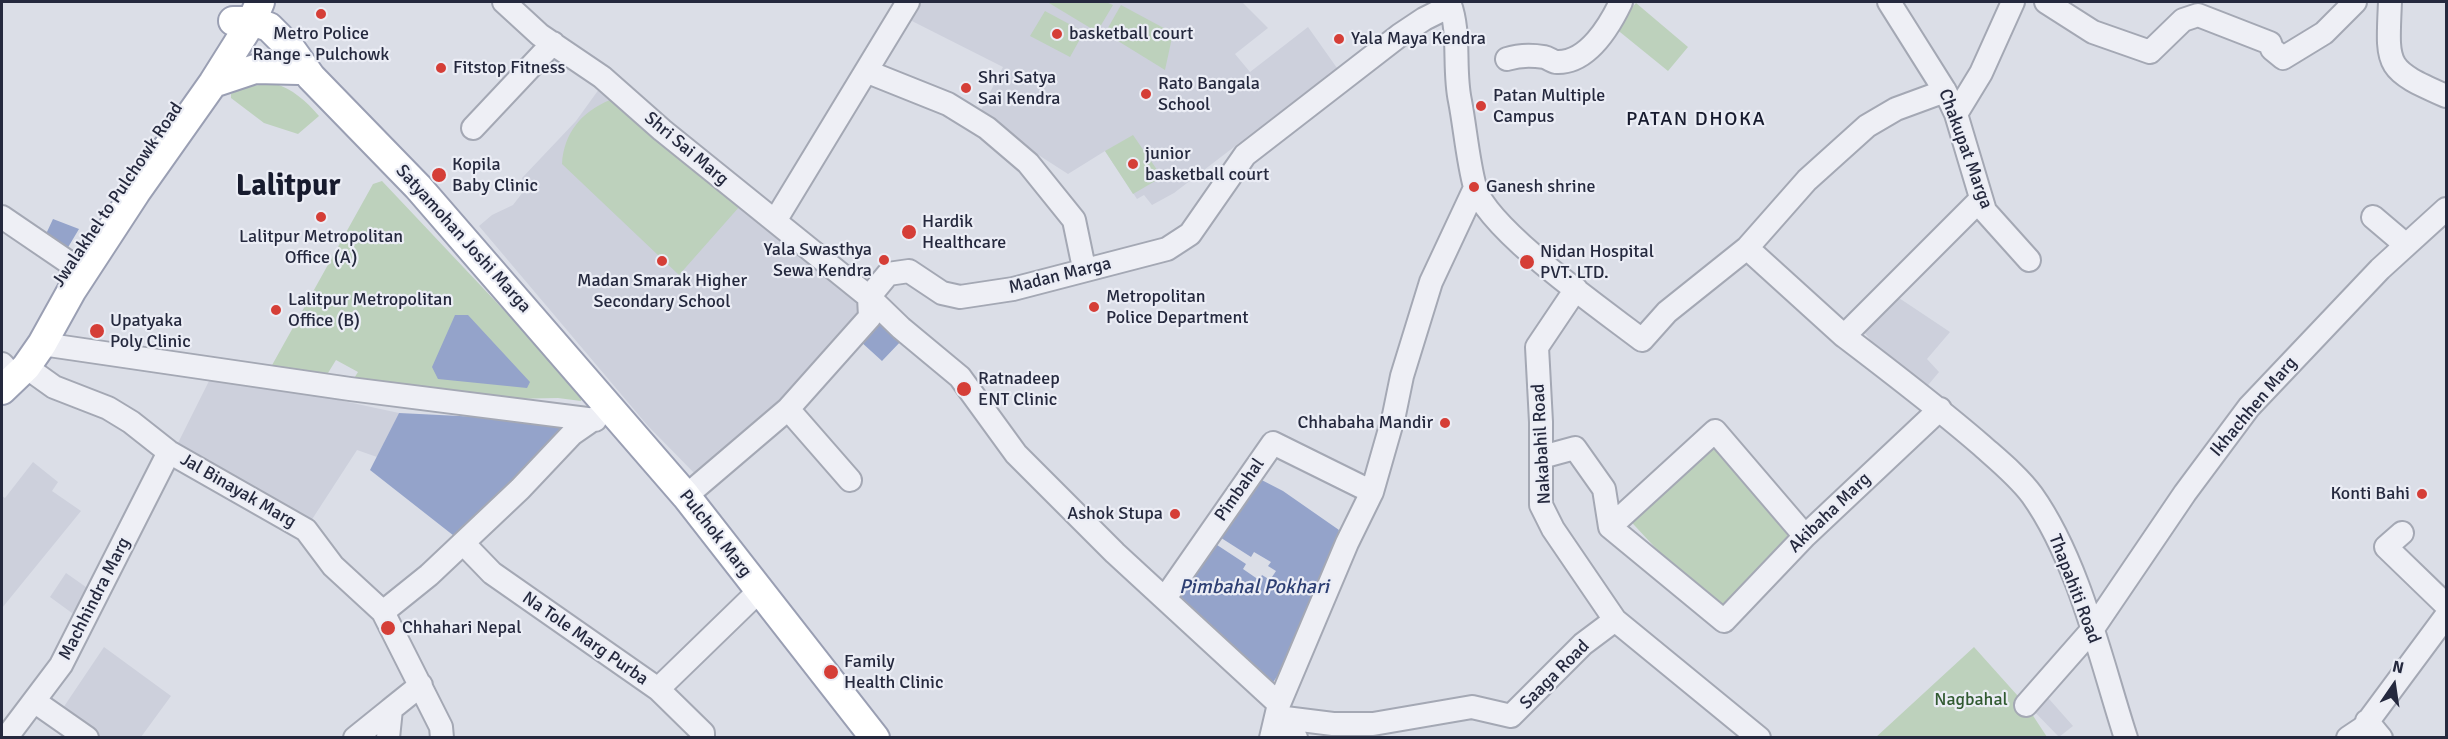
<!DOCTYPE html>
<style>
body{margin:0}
#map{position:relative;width:2448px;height:739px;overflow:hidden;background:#dbdee7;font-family:Signika,sans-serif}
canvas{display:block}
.frame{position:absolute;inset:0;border:3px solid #25293e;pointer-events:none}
.north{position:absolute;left:2364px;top:655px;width:60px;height:60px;-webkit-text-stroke:4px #ebedf5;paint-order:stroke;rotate:13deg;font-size:16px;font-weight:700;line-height:24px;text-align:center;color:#25293e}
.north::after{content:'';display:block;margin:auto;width:21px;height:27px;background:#25293e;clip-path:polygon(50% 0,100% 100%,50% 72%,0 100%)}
</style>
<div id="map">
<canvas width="2448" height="739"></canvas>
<div class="frame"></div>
<div class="north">N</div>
</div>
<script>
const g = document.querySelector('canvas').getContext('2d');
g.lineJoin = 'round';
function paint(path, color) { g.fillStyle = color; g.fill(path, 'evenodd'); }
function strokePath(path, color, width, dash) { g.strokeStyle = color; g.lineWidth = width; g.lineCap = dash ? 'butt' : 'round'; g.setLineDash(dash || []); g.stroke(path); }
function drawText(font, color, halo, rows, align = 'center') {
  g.font = font + ' Signika,sans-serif'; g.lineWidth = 4.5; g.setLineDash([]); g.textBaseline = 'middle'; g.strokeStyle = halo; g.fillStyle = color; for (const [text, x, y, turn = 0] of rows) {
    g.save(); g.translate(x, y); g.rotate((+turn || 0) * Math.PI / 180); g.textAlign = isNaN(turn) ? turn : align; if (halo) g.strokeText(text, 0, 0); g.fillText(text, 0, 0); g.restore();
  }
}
paint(new Path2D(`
 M 915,2 L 1242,2 L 1268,28 L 1235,54 L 1250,72 L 1308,27 L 1337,68 L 1174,193 L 1152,205 L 1144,195 L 1137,199 L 1105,151 L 1068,174 L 978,116 L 1003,67 L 906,18 Z
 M 602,85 L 859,296 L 865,323 L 701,480 L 648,426 L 479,226 L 492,215 L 513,205 L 526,188 L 522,178 L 576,121 Z
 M 1893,294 L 1950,332 L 1927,359 L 1939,372 L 1924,390 L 1879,351 L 1858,324 Z
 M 213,373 L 399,413 L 377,457 L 357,450 L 309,524 L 173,453 Z
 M 33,462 L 58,482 L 52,491 L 81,511 L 2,608 L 2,496 L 5,498 Z
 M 66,573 L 93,592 L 76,616 L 50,597 Z
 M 104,647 L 171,696 L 141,737 L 100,737 L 61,711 Z
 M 2042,691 L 2073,726 L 2059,737 L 2027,704 Z`), '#cdd0dc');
paint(new Path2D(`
 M 1050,2 L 1106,2 L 1113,5 L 1097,32 L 1049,3 Z
 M 1636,3 L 1688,47 L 1668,71 L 1615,28 Z
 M 1121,5 L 1173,33 L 1165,70 L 1105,33 Z
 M 1045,11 L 1084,32 L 1070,57 L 1030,36 Z
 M 273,83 C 293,89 306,101 319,116 L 298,134 L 264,123 L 231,98 L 231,94 L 245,87 Z
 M 610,100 L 740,206 L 679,275 L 562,164 C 564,133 581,112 610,100 Z
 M 1133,135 L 1162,177 L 1133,194 L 1105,151 Z
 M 382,181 L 583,394 L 581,401 L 558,398 L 505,399 L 353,380 L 358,372 L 336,360 L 328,373 L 271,367 L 373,184 Z
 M 1720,429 L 1805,525 L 1716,613 L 1622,512 Z
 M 1974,647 L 2026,705 L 2047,737 L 1875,738 Z`), '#bdd1bc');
paint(new Path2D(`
 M 53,219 L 79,229 L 67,249 L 46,234 Z
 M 455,315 L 468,315 L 530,382 L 527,388 L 438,379 L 432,367 Z
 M 880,320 L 902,340 L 882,361 L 860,341 Z
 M 399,413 L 560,421 L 572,434 L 463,543 L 370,470 Z
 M 1252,475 L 1283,491 L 1339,530 L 1333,552 L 1282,669 L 1268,690 L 1172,600 Z`), '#94a3ca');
paint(new Path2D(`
 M 1215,534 L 1251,557 L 1254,552 L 1271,562 L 1268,566 L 1276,571 L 1270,580 L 1262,575 L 1259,580 L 1243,569 L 1246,564 L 1211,541 Z`), '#dbdee7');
const minor = new Path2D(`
 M 504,2 L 540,35 L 602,77 L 662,130 L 869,297 L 901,328 L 960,377 L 1016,454 L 1115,553 L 1279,704
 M 1449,2 C 1461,32 1453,69 1460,101 C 1465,127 1468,162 1475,187 C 1488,230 1603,310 1642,340 L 1667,312 L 1747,248 L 1844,336 L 1981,199
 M 1889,2 L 1945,91 L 1956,114 L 1985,211 L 2029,260
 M 2046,2 L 2093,32 L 2150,52 L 2183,20 L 2198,15 L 2270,43 L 2272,49 L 2283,58 L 2324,33 L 2355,2
 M 2390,2 C 2387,68 2385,69 2446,96
 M 1507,59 C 1519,55 1532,55 1544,57 C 1549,58 1553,62 1557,62 C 1588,63 1610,25 1621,2
 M 868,72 L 948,104 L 987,128 L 1028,163 L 1074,220 L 1084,268
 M 1956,114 L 1981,73 L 2013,2
 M 473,128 L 553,43
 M 2,217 L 71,264
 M 2373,217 L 2406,245
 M 775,221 L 908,2
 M 1747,248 L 1807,180 L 1867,126 L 1896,109 L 1945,91
 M 1576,289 L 1537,347 L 1541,422 L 1541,505 L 1553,529 L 1615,620 L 1759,738
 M 1844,336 C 1890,371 1936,406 1980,444 C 1998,460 2018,476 2032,495 C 2079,561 2101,661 2126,738
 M 42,344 L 350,389 L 595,420
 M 2,364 L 4,366
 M 26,367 L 54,387 L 108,408 L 131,422 L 169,452 L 306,530 L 333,566 L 383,612 L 429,575 L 520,489 L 572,434 L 611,407
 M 788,409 L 850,480
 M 1542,457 L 1575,448 L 1604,489 L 1610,527 L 1724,621 L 1805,536 L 1940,409
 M 686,496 L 788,409 L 870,317 L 869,297 L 888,274 L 909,271 L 942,293 L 960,297 L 1013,289 L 1167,249 L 1190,234 L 1245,155 L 1400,35 L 1424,19 L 1450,6
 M 1610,527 L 1715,431 L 1805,536
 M 2402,533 L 2386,547 L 2446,605
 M 463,543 L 492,573 L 658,689 L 703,733 L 703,738
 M 1165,598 L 1273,443 L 1372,492
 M 383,612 L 441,727 L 442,738
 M 658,689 L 759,591
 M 34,701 L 87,738
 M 2026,705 L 2092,630 L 2185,493 L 2249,407 L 2380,269 L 2446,209
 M 1277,717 L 1333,724 L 1373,724 L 1472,707 L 1511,716 L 1583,644 L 1615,620
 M 2367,721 L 2381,738
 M 1275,728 L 1296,738
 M 6,738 L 61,665 L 169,452
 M 355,738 L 391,709
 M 388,738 L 391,709 L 421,685
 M 1271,738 L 1279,704 L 1347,543 L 1372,492 L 1394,415 L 1402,376 L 1431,282 L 1475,188
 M 2348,738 L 2363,728 L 2446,616`);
const major = new Path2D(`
 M 233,21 L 252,21 L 269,27 L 291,49 L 311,77 L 418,187 L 686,496 L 875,738
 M 213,83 L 255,69 L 299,70
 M 2,390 L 26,367 L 42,344 L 72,290 L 136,192 L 213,83 L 252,21 L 260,2`);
strokePath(minor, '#a4a8b4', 26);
strokePath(major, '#9a9fb3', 32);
strokePath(minor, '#eeeff5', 22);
strokePath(major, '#fff', 28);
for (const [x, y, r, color] of [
 [321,14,6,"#d53e37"],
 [1057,34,6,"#d53e37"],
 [1339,39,6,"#d53e37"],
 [441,68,6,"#d53e37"],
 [966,88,6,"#d53e37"],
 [1146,94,6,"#d53e37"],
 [1481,106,6,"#d53e37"],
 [1133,164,6,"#d53e37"],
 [439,175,8,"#d53e37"],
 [1474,187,6,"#d53e37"],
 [321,217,6,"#d53e37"],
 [909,232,8,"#d53e37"],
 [884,260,6,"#d53e37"],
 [662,261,6,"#d53e37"],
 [1527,262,8,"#d53e37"],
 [1094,307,6,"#d53e37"],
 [276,310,6,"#d53e37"],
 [97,331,8,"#d53e37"],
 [964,389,8,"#d53e37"],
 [1445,423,6,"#d53e37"],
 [2422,494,6,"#d53e37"],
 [1175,514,6,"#d53e37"],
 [388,628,8,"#d53e37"],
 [831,672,8,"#d53e37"]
]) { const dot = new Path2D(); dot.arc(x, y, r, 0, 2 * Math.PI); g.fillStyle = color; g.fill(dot); strokePath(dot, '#ebedf5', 2); }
drawText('18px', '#25293e', '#ebedf5', [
 ["Metro Police",321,34,"center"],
 ["Range - Pulchowk",321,55,"center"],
 ["basketball court",1069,34],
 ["Yala Maya Kendra",1351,39],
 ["Fitstop Fitness",453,68],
 ["Shri Satya",978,78],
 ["Sai Kendra",978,99],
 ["Rato Bangala",1158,84],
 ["School",1158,105],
 ["Patan Multiple",1493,96],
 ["Campus",1493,117],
 ["junior",1145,154],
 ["basketball court",1145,175],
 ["Kopila",452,165],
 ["Baby Clinic",452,186],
 ["Ganesh shrine",1486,187],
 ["Hardik",922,222],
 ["Healthcare",922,243],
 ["Lalitpur Metropolitan",321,237,"center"],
 ["Office (A)",321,258,"center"],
 ["Yala Swasthya",872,250,"right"],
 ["Sewa Kendra",872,271,"right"],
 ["Nidan Hospital",1540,252],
 ["PVT. LTD.",1540,273],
 ["Madan Smarak Higher",662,281,"center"],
 ["Secondary School",662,302,"center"],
 ["Metropolitan",1106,297],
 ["Police Department",1106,318],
 ["Lalitpur Metropolitan",288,300],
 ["Office (B)",288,321],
 ["Upatyaka",110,321],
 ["Poly Clinic",110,342],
 ["Ratnadeep",978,379],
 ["ENT Clinic",978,400],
 ["Chhabaha Mandir",1433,423,"right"],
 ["Konti Bahi",2410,494,"right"],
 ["Ashok Stupa",1163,514,"right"],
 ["Chhahari Nepal",402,628],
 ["Family",844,662],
 ["Health Clinic",844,683]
], 'left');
drawText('18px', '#25293e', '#ebedf5', [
 ["Shri Sai Marg",686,149,40],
 ["Chakupat Marga",1965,149,70],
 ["Jwalakhel to Pulchowk Road",118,195,-56],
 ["Satyamohan Joshi Marga",463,239,48],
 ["Madan Marga",1060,276,-14],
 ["Ikhachhen Marg",2254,407,-50],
 ["Nakabahil Road",1542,444,-93],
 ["Pimbahal",1240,490,-55],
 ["Jal Binayak Marg",238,491,30],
 ["Akibaha Marg",1830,513,-44],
 ["Pulchok Marg",715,534,52],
 ["Thapahiti Road",2074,589,69],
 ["Machhindra Marg",95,599,-63],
 ["Na Tole Marg Purba",585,639,35],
 ["Saaga Road",1555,675,-45]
]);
drawText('18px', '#315a31', '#ebedf5', [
 ["Nagbahal",1971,700]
]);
g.letterSpacing = '1.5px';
drawText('20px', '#171b2e', '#ebedf5', [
 ["PATAN DHOKA",1696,120]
]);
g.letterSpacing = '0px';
drawText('italic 20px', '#2d3f73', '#ebedf5', [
 ["Pimbahal Pokhari",1254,588]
]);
drawText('bold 30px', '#171b2e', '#ebedf5', [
 ["Lalitpur",288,187]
]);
</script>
